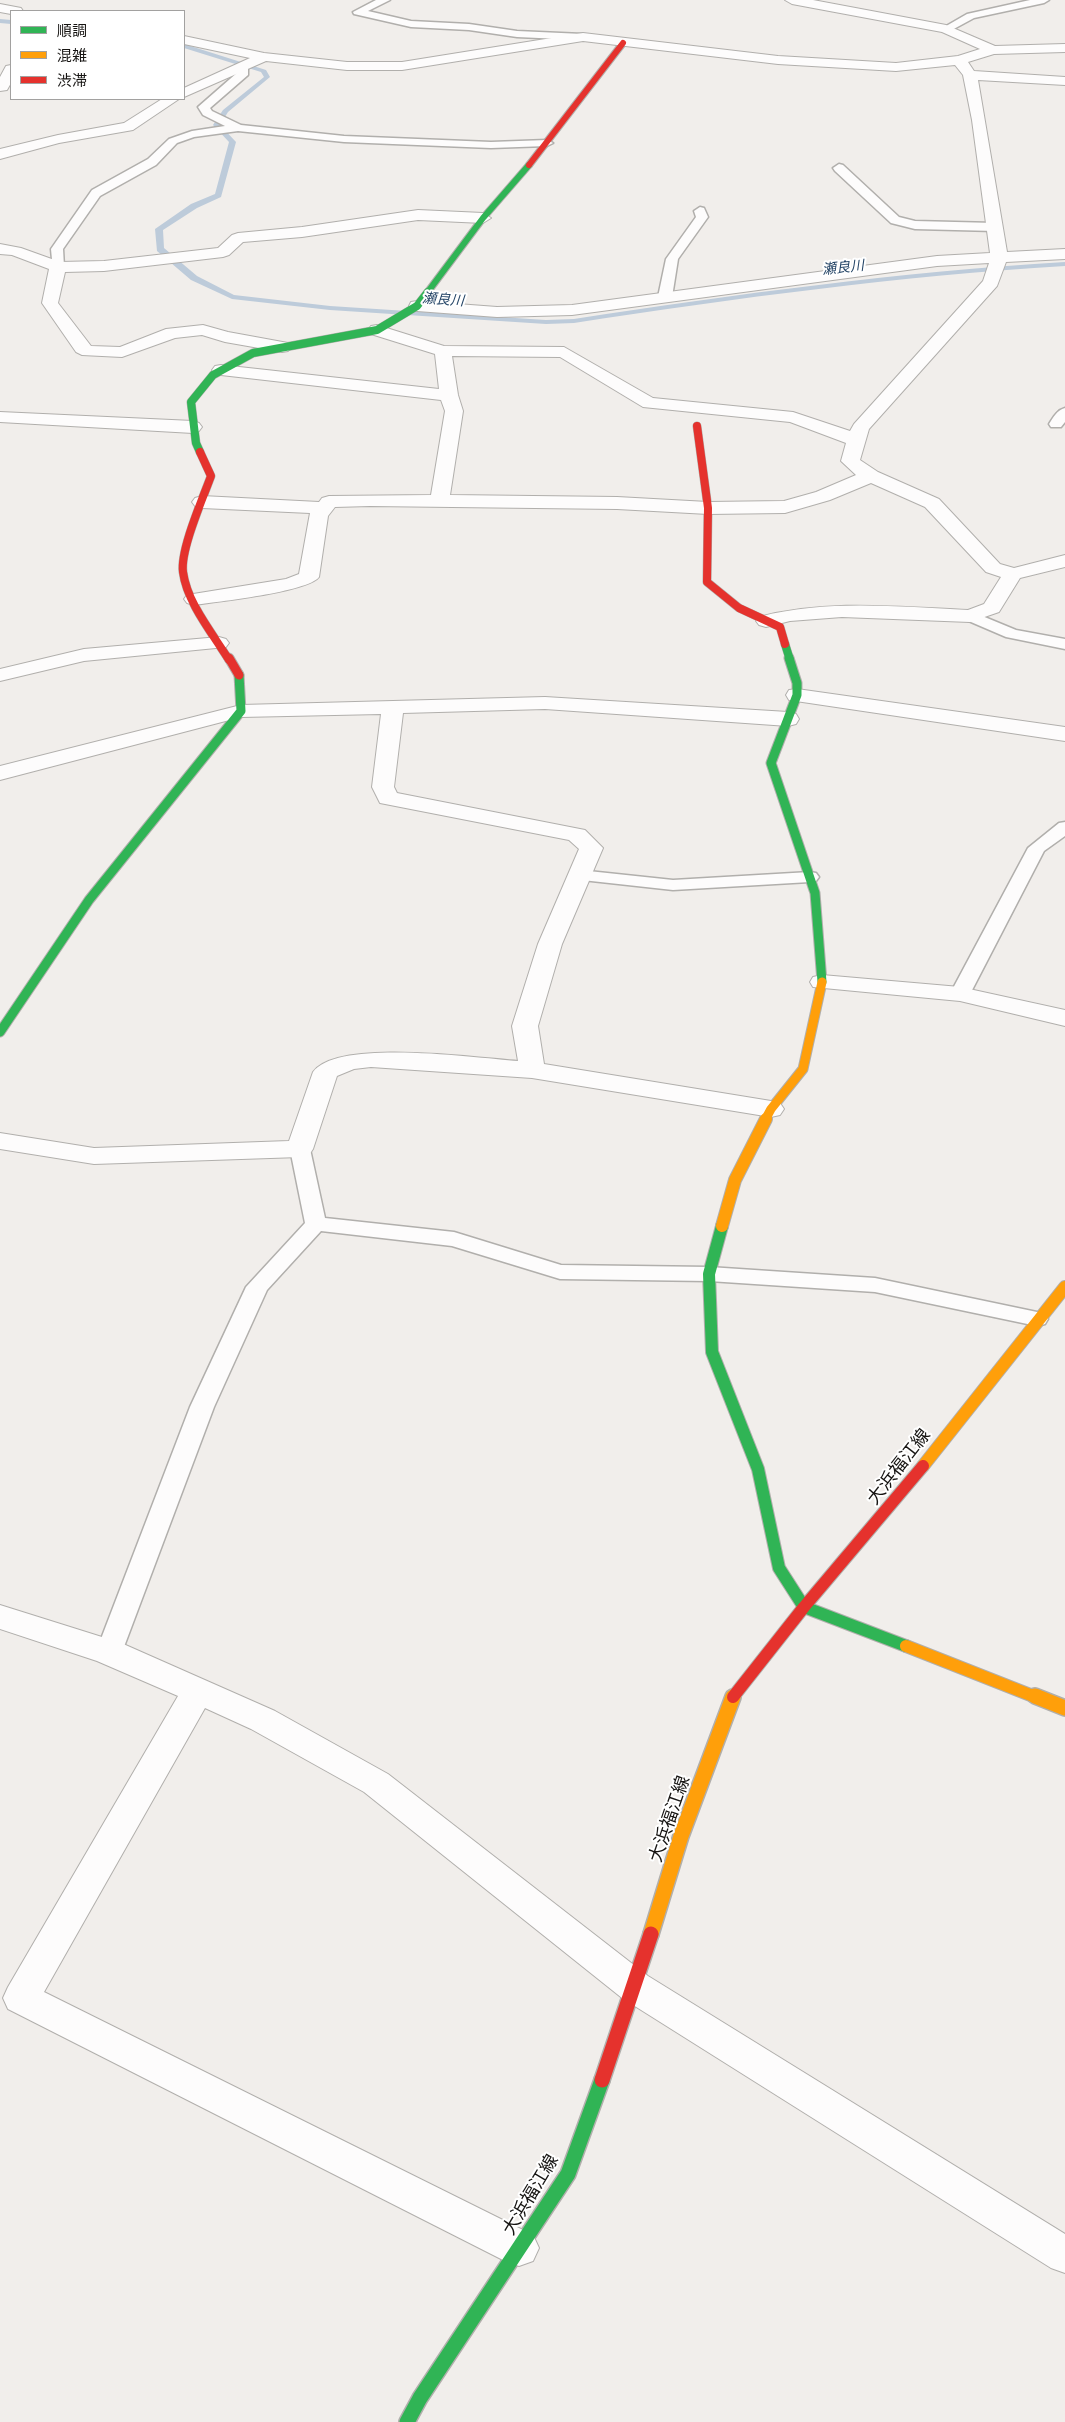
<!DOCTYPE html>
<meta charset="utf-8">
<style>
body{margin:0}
#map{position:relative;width:1065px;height:2422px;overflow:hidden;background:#f1eeeb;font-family:Rubik,"Noto Sans JP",sans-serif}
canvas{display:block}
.legend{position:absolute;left:10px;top:10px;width:175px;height:90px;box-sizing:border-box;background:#fff;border:1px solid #a2a1a0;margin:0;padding:6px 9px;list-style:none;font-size:15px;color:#161412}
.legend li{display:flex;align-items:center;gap:10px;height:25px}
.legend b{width:25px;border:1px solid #a2a1a0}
</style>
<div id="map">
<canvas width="1065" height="2422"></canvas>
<ul class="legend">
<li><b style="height:6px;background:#30b455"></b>順調</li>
<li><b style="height:6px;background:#ff9f0a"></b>混雑</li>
<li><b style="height:6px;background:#e5322d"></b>渋滞</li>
</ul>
</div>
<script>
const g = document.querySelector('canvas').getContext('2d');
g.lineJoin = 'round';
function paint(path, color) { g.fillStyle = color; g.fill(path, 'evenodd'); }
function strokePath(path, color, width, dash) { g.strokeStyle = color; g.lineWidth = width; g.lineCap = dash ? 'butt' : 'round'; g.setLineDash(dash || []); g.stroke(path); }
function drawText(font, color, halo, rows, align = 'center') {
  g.font = font + ' Rubik,"Noto Sans JP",sans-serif'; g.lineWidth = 4; g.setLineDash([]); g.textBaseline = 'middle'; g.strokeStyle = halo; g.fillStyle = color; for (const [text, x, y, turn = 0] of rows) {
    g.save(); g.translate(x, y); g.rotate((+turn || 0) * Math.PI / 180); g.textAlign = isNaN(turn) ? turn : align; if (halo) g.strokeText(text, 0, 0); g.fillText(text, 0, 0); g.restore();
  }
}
paint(new Path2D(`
 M 0,19 L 11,20 L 11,24 L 0,23 Z
 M 184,44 L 266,70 L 270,77 L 228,112 L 220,125 L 236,142 L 221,197 L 197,208 L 163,230 L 164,248 L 197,276 L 234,295 L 330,306 L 546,320 L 574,319 C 737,294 900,272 1065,262 L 1065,266 C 900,276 737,298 574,323 L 546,324 L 330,310 L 232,299 L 191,280 L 157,251 L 155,229 L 191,204 L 215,194 L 229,142 L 213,125 L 223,110 L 264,77 L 261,72 L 184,48 Z`), '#bdcbda');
const lane = new Path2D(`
 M 376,0 L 390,0 L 368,11 L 411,21 L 469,24 L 517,31 L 583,34 L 588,37 L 583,40 L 517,37 L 469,30 L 411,27 L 354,14 L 353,12 Z
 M 1030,0 L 1049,0 L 1044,3 L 974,18 L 950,31 L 942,31 L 941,29 L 967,14 Z
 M 243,64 L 248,67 L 248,75 L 210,108 L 212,111 L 241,125 L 344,136 L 491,142 L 547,140 L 553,143 L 547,146 L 491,148 L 344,142 L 238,131 L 194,137 L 177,143 L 156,165 L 100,196 L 63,249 L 64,267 L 58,271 L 53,270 L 51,249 L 92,190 L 148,159 L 169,139 L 192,131 L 225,126 L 203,115 L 198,107 L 238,72 L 238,67 Z
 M 839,164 L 843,165 L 899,217 L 915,221 L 995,223 L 1001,227 L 995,231 L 915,229 L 891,223 L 835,171 L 833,168 Z
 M 700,207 L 704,208 L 708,217 L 678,259 L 672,297 L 665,301 L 660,300 L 658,297 L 666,259 L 696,217 L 694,211 Z
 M 1065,408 L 1065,422 L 1061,427 L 1051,427 L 1049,424 C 1053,418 1057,410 1065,408 Z
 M 970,611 L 1016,630 L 1065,639 L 1065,649 L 1006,637 L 964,619 L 962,616 Z
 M 1065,822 L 1065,836 L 1044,851 L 970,994 L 967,998 L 953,998 L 950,994 L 1028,848 L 1059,823 Z
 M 579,870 L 673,880 L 810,872 L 816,873 L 819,877 L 816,881 L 810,882 L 673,890 L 573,879 L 570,875 L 573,871 Z
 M 300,1143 L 307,1145 L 310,1149 L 325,1218 L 454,1232 L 561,1265 L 709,1267 L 875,1278 L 1037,1312 L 1045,1314 L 1048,1319 L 1045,1324 L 1037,1326 L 875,1292 L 709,1281 L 560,1279 L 452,1246 L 321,1231 L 267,1290 L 214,1407 L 122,1652 L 118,1659 L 109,1661 L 100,1659 L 96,1652 L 190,1407 L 246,1287 L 305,1223 L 290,1149 L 293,1145 Z`);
const street = new Path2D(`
 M 785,0 L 813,0 L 946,25 L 995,46 L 1065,44 L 1065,52 L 994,54 L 968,62 L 974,71 L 1065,77 L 1065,85 L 978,80 L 1007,252 L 1065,249 L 1065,259 L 1006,262 L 997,286 L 869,429 L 860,460 L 878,472 L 939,499 L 1000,564 L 1014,568 L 1065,555 L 1065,567 L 1020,578 L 999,612 L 970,622 L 842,617 L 790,621 L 766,627 L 759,625 L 756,621 L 759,617 C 827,599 898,607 968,610 L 984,604 L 1001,577 L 986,572 L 925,507 L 871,483 L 830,500 L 785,513 L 708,514 L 617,509 L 370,506 L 335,507 L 328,516 L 319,577 C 308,592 216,602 194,605 L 187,603 L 184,599 L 187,595 L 286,579 L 299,574 L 310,513 L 202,508 L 195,506 L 192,502 L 195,498 L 202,496 L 319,502 L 322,498 L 329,496 L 431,495 L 445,411 L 441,400 L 221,375 L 215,374 L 212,370 L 215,366 L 221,365 L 439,389 L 435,354 L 371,334 L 368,330 L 371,326 L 377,325 L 444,346 L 564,347 L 653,398 L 793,412 L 850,431 L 854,424 L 983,281 L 989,263 L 937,266 L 572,315 L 497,317 L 417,311 L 411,310 L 409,306 L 411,302 L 417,301 L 497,307 L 572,305 L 937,256 L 990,253 L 972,120 L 963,75 L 955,65 L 896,71 L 778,64 L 583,41 L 402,70 L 347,70 L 266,61 L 184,97 L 184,88 L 250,58 L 184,44 L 184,36 L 264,53 L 347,62 L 402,62 L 583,33 L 778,56 L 896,63 L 958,56 L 980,49 L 942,32 L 792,4 ZM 452,356 L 560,357 L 643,407 L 790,422 L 846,443 L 841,461 L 856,475 L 816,492 L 784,501 L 708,502 L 617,497 L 450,495 L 463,411 L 458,395 Z
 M 0,4 L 21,8 L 23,11 L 11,11 L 11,14 L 0,12 Z
 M 11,65 L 11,83 L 7,90 L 0,91 L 0,77 L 6,66 Z
 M 162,99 L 179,99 L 133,130 L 59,143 L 0,159 L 0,149 L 58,135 L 124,123 Z
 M 418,210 L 483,213 L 491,218 L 483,223 L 418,220 L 302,237 L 243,242 L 229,255 L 223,257 L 104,271 L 65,272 L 58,303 L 91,346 L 120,347 L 166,329 L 203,325 L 228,332 L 288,343 L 291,347 L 288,351 L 282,352 L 225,342 L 202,335 L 175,338 L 122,357 L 82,355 L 76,352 L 42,303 L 49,269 L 12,255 L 0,254 L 0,244 L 21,248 L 60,262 L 104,261 L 218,248 L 232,235 L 238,233 L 302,227 Z
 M 0,412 L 193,421 L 199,423 L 202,427 L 199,431 L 193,433 L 0,422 Z
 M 219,637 L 226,639 L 229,643 L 226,647 L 84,661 L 0,681 L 0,669 L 84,649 Z
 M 797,689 L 1065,727 L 1065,741 L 789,700 L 786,695 L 789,690 Z
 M 545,697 L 788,712 L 796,714 L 799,719 L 796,724 L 788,726 L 545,709 L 403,713 L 394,787 L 397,793 L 585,830 L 603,848 L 562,944 L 538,1026 L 544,1064 L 771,1101 L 780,1103 L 784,1109 L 780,1115 L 771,1117 L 532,1078 L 371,1067 L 354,1069 L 337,1076 L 313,1149 L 309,1155 L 300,1157 L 94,1164 L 0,1149 L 0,1133 L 94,1148 L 289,1141 L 313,1072 C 337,1038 477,1058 518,1061 L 512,1026 L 538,944 L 579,849 L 569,840 L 380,803 L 372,787 L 381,714 L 241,717 L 0,780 L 0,766 L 241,705 Z
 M 822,975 L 960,987 L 1065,1010 L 1065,1026 L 960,1001 L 813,987 L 810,982 L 813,977 Z
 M 0,1605 L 121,1643 L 275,1711 L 388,1774 L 648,1976 L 1065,2234 L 1065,2273 L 1051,2268 L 622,1998 L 364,1792 L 251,1729 L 205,1708 L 44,1992 L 533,2235 L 539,2248 L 533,2261 L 519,2266 L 505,2261 L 8,2009 L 3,1998 L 8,1987 L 178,1696 L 97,1661 L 0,1629 Z`);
const fastFar4 = new Path2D(`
 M 427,293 L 483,218 L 529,165`);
const fastFar3 = new Path2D(`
 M 200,452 L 196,443 L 191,402 L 213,375 L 253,353 L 377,330 L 417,306 L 428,292
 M 785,644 L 790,660`);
const fastFar2 = new Path2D(`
 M 789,658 L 797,683 L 797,695 L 771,763 L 815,893 L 822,982
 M 0,1032 L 89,900 L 241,711 L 239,675`);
const fastFar1 = new Path2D(`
 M 722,1226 L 709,1274 L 712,1352 L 758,1469 L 779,1568 L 804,1607 L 906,1646`);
const fast = new Path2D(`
 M 407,2422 L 420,2398 L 568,2174 L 602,2080`);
const slowFar2 = new Path2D(`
 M 765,1120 L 771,1109 L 803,1069 L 822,982`);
const slowFar1 = new Path2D(`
 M 722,1226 L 735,1180 L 766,1119
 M 923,1466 L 1065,1287
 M 906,1646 L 1038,1698`);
const slow = new Path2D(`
 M 1035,1696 L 1065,1708
 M 651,1934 L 681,1836 L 733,1697`);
const jamFar4 = new Path2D(`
 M 529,165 L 623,43`);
const jamFar3 = new Path2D(`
 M 697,426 L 708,508 L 707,582 L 739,608 L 780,627 L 785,644
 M 200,452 L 211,476 C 203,498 180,550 183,572 C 187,603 213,634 229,660`);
const jamFar2 = new Path2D(`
 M 229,658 L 239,675`);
const jamFar1 = new Path2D(`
 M 733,1697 L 804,1607 L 923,1466`);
const jam = new Path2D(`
 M 602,2080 L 651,1934`);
strokePath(lane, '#b1afac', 3);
strokePath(street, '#b1afac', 2);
strokePath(fastFar4, '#b1afac', 8);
strokePath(fastFar3, '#b1afac', 9);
strokePath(fastFar2, '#b1afac', 11);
strokePath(fastFar1, '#b1afac', 14);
strokePath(fast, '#b1afac', 18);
strokePath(slowFar2, '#b1afac', 11);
strokePath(slowFar1, '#b1afac', 14);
strokePath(slow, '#b1afac', 18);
strokePath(jamFar4, '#b1afac', 8);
strokePath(jamFar3, '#b1afac', 9);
strokePath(jamFar2, '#b1afac', 11);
strokePath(jamFar1, '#b1afac', 14);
strokePath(jam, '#b1afac', 18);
paint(lane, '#fdfcfc');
paint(street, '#fdfcfc');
strokePath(fastFar4, '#30b455', 6);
strokePath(fastFar3, '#30b455', 8);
strokePath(fastFar2, '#30b455', 9);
strokePath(fastFar1, '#30b455', 12);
strokePath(fast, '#30b455', 15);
strokePath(slowFar2, '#ff9f0a', 9);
strokePath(slowFar1, '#ff9f0a', 12);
strokePath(slow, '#ff9f0a', 15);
strokePath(jamFar4, '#e5322d', 6);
strokePath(jamFar3, '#e5322d', 8);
strokePath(jamFar2, '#e5322d', 9);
strokePath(jamFar1, '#e5322d', 12);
strokePath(jam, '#e5322d', 15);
drawText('italic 14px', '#254567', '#fff', [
 ["瀬良川",843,268,-6],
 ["瀬良川",443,300,4]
]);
drawText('18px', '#161412', '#fff', [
 ["大浜福江線",899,1467,-52],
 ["大浜福江線",670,1819,-71],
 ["大浜福江線",531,2195,-59]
]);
</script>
